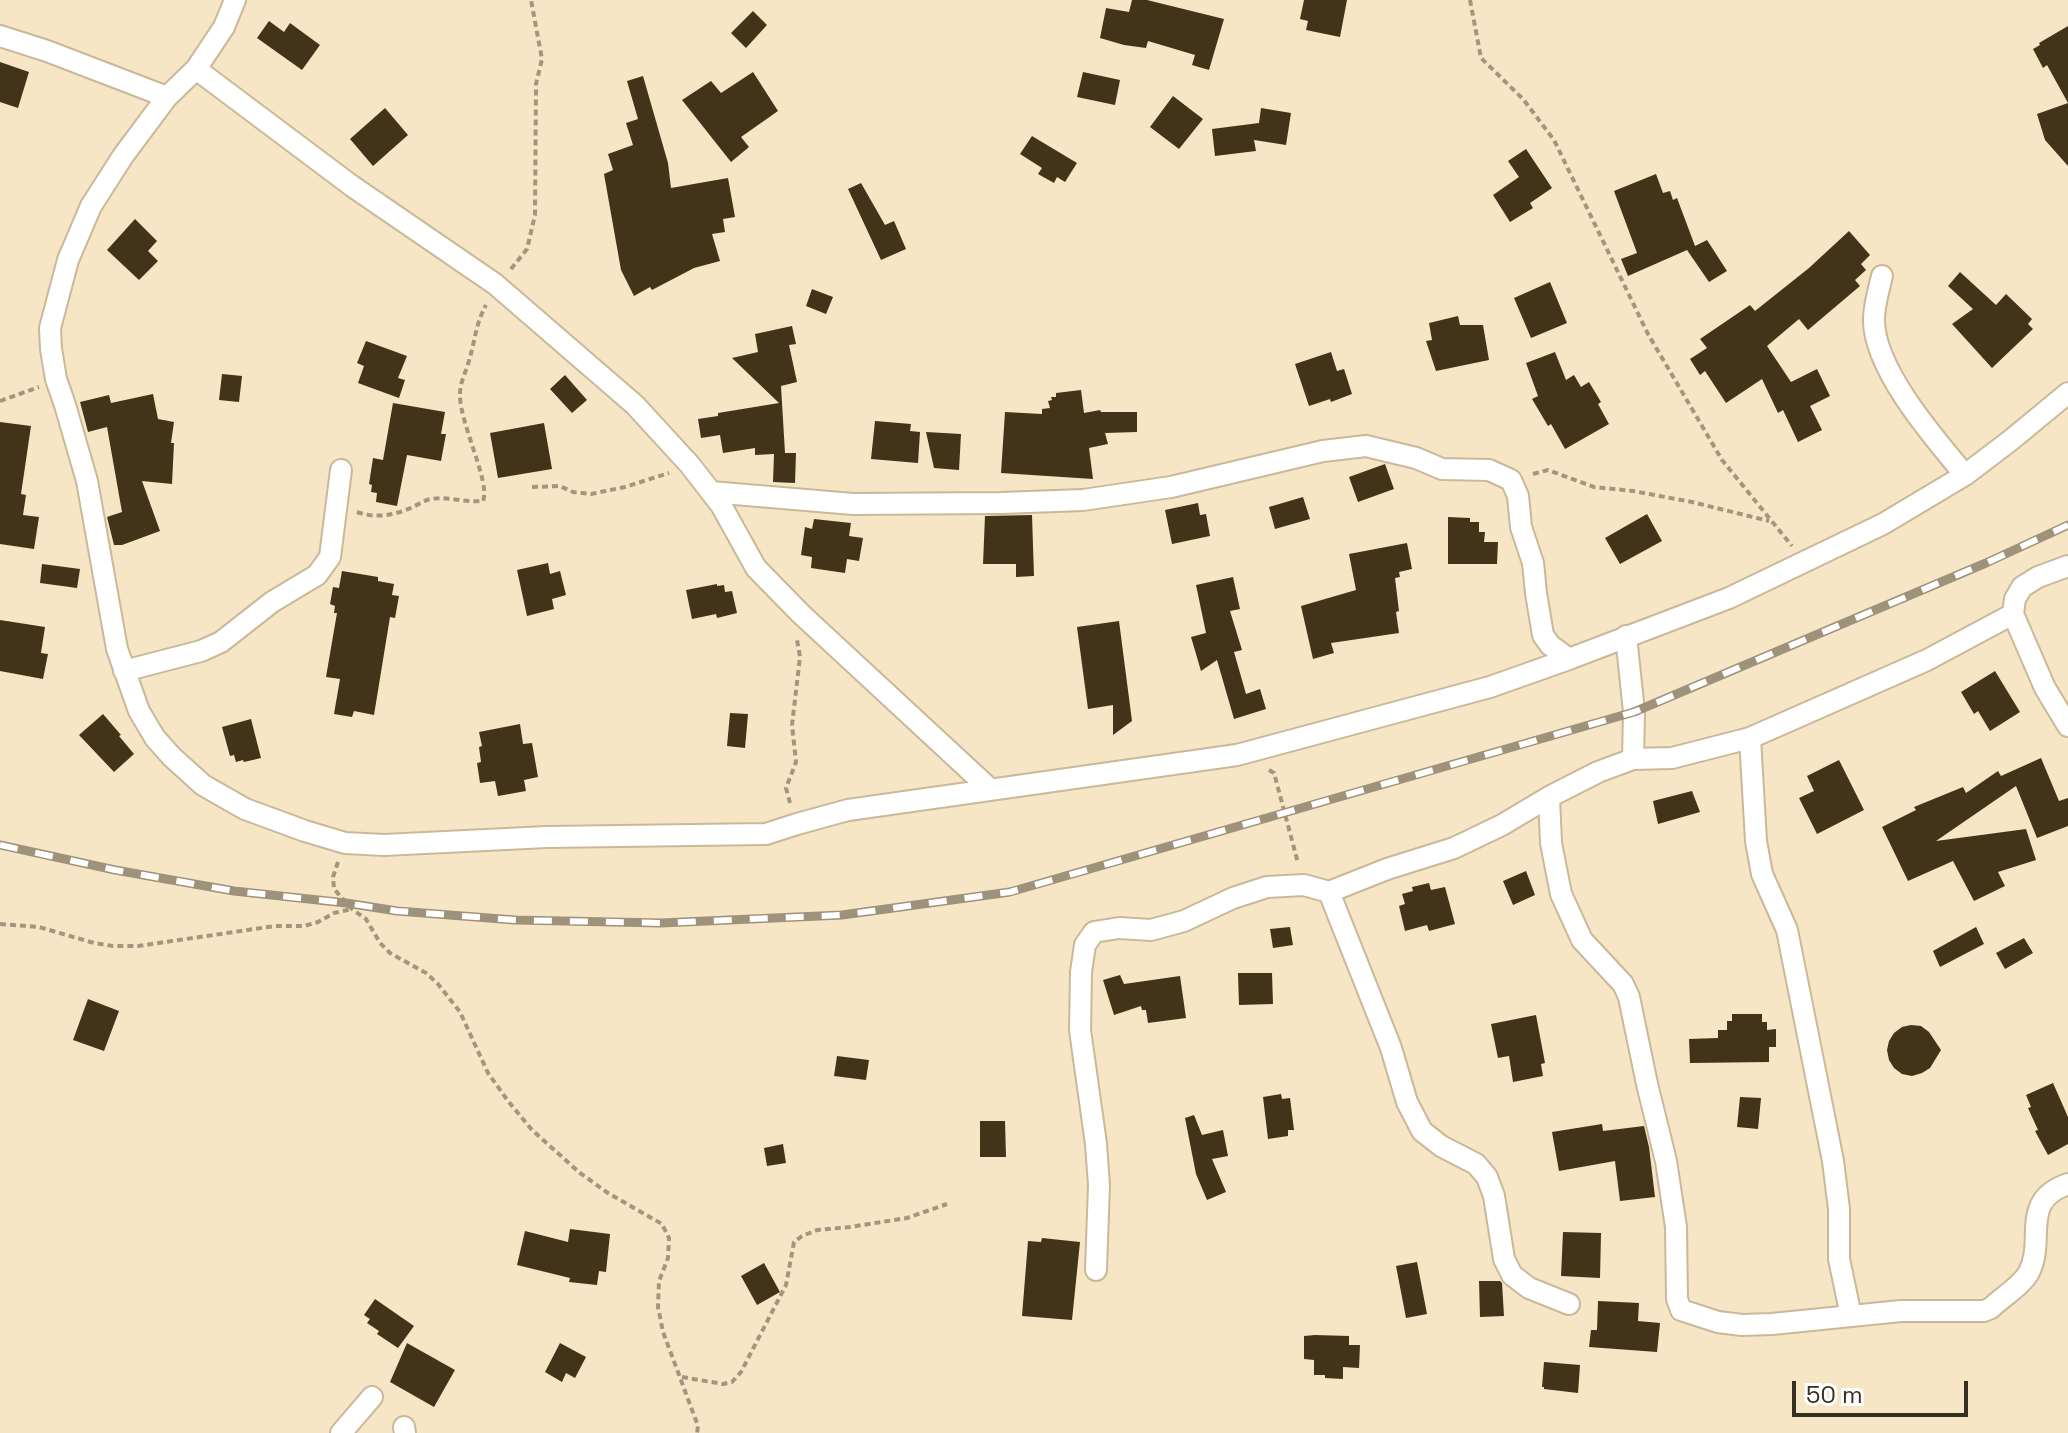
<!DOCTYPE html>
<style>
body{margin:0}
#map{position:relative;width:2068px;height:1433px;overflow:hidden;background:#f7e6c5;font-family:"Space Grotesk",sans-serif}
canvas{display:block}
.scale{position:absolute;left:1792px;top:1381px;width:176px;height:36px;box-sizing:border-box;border:4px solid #352f22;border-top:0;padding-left:10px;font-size:24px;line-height:28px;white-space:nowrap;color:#352f22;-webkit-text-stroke:6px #fff;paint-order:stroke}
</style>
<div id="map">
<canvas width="2068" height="1433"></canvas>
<div class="scale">50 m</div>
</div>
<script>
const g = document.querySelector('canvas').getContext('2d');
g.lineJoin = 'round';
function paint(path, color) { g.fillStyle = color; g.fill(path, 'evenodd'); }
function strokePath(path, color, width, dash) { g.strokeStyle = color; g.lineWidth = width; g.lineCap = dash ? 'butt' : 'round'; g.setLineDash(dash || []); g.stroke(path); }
paint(new Path2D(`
 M 1132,0 L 1147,0 L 1224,19 L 1209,70 L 1192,65 L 1195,55 L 1148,41 L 1146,48 L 1124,45 L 1100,38 L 1106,8 L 1129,12 Z
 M 1304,0 L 1347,0 L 1340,37 L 1306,30 L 1308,21 L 1300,19 Z
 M 753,11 L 767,25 L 746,48 L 731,33 Z
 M 269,21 L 284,32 L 290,23 L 320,45 L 302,70 L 257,38 Z
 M 2068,26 L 2068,103 L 2047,65 L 2043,68 L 2033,49 L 2040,45 L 2039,43 Z
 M 0,62 L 29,72 L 18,108 L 0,102 Z
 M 753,72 L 778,111 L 741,137 L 749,147 L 731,162 L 682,100 L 711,81 L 721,93 Z
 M 1083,72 L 1120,80 L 1115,105 L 1077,97 Z
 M 643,76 L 668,163 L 671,188 L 728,178 L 735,217 L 723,219 L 725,232 L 712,234 L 720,261 L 694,268 L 652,290 L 650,287 L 634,296 L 621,270 L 604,174 L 613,170 L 608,154 L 633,145 L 626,123 L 638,119 L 627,81 Z
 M 1173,96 L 1203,119 L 1179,149 L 1150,127 Z
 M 2068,103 L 2068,166 L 2045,140 L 2037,114 Z
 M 385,108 L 408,135 L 373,166 L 350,139 Z
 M 1261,108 L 1291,113 L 1286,145 L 1254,140 L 1256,151 L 1215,156 L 1212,129 L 1259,123 Z
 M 1032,136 L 1077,163 L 1065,182 L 1057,177 L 1054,183 L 1038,174 L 1042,168 L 1020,154 Z
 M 1526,149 L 1552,188 L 1530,203 L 1533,208 L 1510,222 L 1493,195 L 1519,177 L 1508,161 Z
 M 1656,174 L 1663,193 L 1670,191 L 1673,200 L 1677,198 L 1695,246 L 1707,240 L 1727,271 L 1709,282 L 1687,250 L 1628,276 L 1621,259 L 1637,253 L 1614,191 Z
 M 861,183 L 885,225 L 894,221 L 906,249 L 881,260 L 848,189 Z
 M 135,219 L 157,241 L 148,251 L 158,261 L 139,280 L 107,250 Z
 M 1849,231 L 1870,255 L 1861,264 L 1866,270 L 1855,280 L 1860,286 L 1808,330 L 1799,319 L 1767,346 L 1791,382 L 1817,369 L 1830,396 L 1810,406 L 1822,430 L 1798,442 L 1783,410 L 1778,413 L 1762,379 L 1726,403 L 1705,371 L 1700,375 L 1690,359 L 1707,348 L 1700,339 L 1750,305 L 1755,311 L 1809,268 Z
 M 1960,272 L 1996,305 L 2006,294 L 2032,319 L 2028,324 L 2033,329 L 1992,368 L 1952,324 L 1973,309 L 1948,286 Z
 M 1550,282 L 1567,323 L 1531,338 L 1514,298 Z
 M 812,289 L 833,297 L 826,314 L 806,306 Z
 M 1458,316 L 1460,325 L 1483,325 L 1489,360 L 1436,371 L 1426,341 L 1432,340 L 1429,323 Z
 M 792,326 L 796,344 L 789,345 L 797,382 L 781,386 L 785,453 L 796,453 L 795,483 L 773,482 L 774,454 L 755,455 L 755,448 L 723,453 L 720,435 L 701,438 L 698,419 L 718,416 L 718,413 L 779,403 L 732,358 L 758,352 L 755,334 Z
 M 366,341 L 407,356 L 398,378 L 405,380 L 399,398 L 358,383 L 364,366 L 357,363 Z
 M 1331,352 L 1337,371 L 1344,369 L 1352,394 L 1331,402 L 1330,399 L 1309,406 L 1295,364 Z
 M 1555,352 L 1566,380 L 1574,375 L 1581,387 L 1589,382 L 1601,402 L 1598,404 L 1609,424 L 1565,449 L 1551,424 L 1548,426 L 1532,399 L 1538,396 L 1526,363 Z
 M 222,374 L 242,376 L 239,402 L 219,400 Z
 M 565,375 L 587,400 L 572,413 L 550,389 Z
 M 1081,390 L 1084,413 L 1100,410 L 1101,412 L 1137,412 L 1137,432 L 1105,433 L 1108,444 L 1089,448 L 1093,479 L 1001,473 L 1005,412 L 1042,414 L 1042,409 L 1050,408 L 1048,401 L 1052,400 L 1051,397 L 1056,397 L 1056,393 Z
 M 153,394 L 158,419 L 174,422 L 171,443 L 174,443 L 172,484 L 142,481 L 160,531 L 122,545 L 114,545 L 107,517 L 122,512 L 107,427 L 88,432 L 80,402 L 109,395 L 111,403 Z
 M 393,403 L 445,412 L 441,434 L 446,434 L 441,461 L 407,455 L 397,506 L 376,502 L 377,493 L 371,492 L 372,485 L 369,484 L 373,458 L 383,460 Z
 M 875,421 L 911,424 L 910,431 L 920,432 L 918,463 L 871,459 Z
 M 0,422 L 31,426 L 21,494 L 26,495 L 23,515 L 39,517 L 34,549 L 0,544 Z
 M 544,423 L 552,469 L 498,478 L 490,433 Z
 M 926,432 L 961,434 L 959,470 L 934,468 Z
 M 1385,464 L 1394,489 L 1358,502 L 1349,477 Z
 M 1303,497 L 1310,519 L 1275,529 L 1269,507 Z
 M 1198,503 L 1200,515 L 1206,514 L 1210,536 L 1172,544 L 1165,510 Z
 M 1647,514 L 1662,541 L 1620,564 L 1605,538 Z
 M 1032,515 L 1034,576 L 1016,577 L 1016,564 L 983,564 L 985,516 Z
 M 1448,517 L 1470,518 L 1470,522 L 1479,522 L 1479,532 L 1485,532 L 1484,542 L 1498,542 L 1497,564 L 1448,564 Z
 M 814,519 L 851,523 L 849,536 L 863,538 L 859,561 L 847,559 L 845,573 L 811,568 L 812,557 L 801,555 L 805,527 L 812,529 Z
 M 1407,543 L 1412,569 L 1399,572 L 1400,577 L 1395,578 L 1399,611 L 1396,612 L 1399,633 L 1331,643 L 1334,653 L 1313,659 L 1301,606 L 1356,590 L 1349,554 Z
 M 548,563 L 550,574 L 560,571 L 566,595 L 552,599 L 554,609 L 527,616 L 517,570 Z
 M 42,564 L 80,569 L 77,588 L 40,583 Z
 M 342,571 L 378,577 L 378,581 L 394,584 L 392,595 L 399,596 L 395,618 L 390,617 L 374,715 L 354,711 L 352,717 L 334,714 L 340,679 L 326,677 L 337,613 L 334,613 L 335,606 L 330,604 L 333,587 L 339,588 Z
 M 1233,577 L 1240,609 L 1230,611 L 1242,650 L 1234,652 L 1246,694 L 1260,689 L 1266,709 L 1234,719 L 1217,660 L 1201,671 L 1191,637 L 1206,633 L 1196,585 Z
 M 717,584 L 717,586 L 724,585 L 725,592 L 732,591 L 737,613 L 717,618 L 716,614 L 692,619 L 686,590 Z
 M 0,620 L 45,627 L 41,653 L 48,654 L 43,679 L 0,671 Z
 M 1119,621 L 1132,721 L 1113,735 L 1113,705 L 1088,709 L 1077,627 Z
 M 1995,671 L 2020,712 L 1990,731 L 1978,711 L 1974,714 L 1961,692 Z
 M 730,713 L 748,714 L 745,748 L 727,746 Z
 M 103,714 L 121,735 L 119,736 L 134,754 L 114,772 L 79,735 Z
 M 251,719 L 261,758 L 244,762 L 243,760 L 236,762 L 234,755 L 230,756 L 222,727 Z
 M 520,724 L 523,744 L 532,743 L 538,777 L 524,780 L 526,791 L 498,796 L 495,781 L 480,783 L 477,763 L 481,762 L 479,747 L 482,746 L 479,732 Z
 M 2041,758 L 2059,801 L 2068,798 L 2068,826 L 2037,838 L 2016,786 L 1936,841 L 2026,829 L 2036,860 L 1998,872 L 2005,886 L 1974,901 L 1953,861 L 1908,881 L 1882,827 L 1916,810 L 1914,807 L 1963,787 L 1966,793 L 1998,771 L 2001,776 Z
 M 1839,760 L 1864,810 L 1817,834 L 1799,798 L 1814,791 L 1807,776 Z
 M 1692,791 L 1700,812 L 1658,824 L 1653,801 Z
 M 1526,871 L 1535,895 L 1513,905 L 1503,881 Z
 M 1429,883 L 1431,890 L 1445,887 L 1455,924 L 1429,931 L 1427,925 L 1405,931 L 1399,906 L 1405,904 L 1402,894 L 1413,891 L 1412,887 Z
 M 1290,927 L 1293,945 L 1273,948 L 1270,929 Z
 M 1976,927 L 1984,944 L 1940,967 L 1933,951 Z
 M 2024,938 L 2033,953 L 2005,969 L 1996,953 Z
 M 1238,973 L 1272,973 L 1273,1004 L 1239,1005 Z
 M 1120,975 L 1124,984 L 1180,976 L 1186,1018 L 1148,1023 L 1146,1010 L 1142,1010 L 1141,1006 L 1114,1015 L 1103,980 Z
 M 88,999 L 119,1011 L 104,1051 L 73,1040 Z
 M 1732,1014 L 1762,1014 L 1762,1022 L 1767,1022 L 1767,1030 L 1776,1029 L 1776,1047 L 1769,1047 L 1769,1062 L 1690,1063 L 1689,1039 L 1718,1038 L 1718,1030 L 1727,1030 L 1727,1021 L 1732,1021 Z
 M 1536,1015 L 1545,1063 L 1541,1064 L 1543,1076 L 1513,1082 L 1509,1056 L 1498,1058 L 1491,1024 Z
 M 1911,1025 L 1921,1026 L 1929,1032 L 1941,1050 L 1930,1068 L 1922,1073 L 1912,1076 L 1902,1074 L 1894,1068 L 1889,1060 L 1887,1050 L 1889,1041 L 1894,1033 L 1902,1027 Z
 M 837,1056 L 869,1060 L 866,1080 L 834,1076 Z
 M 2053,1083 L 2068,1117 L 2068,1144 L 2048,1155 L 2035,1131 L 2038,1130 L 2028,1108 L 2031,1107 L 2026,1095 Z
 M 1281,1094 L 1282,1099 L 1290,1098 L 1294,1130 L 1288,1130 L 1288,1136 L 1268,1139 L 1263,1097 Z
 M 1740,1097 L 1761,1098 L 1758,1129 L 1737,1127 Z
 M 1194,1115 L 1202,1135 L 1223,1130 L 1228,1156 L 1212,1159 L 1226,1192 L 1207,1200 L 1196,1174 L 1185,1118 Z
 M 980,1121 L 1005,1121 L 1006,1157 L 980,1157 Z
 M 1602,1124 L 1603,1131 L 1644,1126 L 1649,1147 L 1655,1197 L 1620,1201 L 1615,1161 L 1559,1171 L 1552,1132 Z
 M 783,1144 L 786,1163 L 767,1166 L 764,1148 Z
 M 570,1229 L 610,1234 L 606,1272 L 599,1271 L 597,1285 L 569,1282 L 570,1278 L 517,1265 L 525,1231 L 568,1242 Z
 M 1563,1232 L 1601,1233 L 1600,1278 L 1561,1276 Z
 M 1042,1238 L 1080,1242 L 1072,1320 L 1022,1316 L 1028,1241 L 1041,1242 Z
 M 1417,1262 L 1427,1314 L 1406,1318 L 1396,1266 Z
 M 764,1263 L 780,1292 L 757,1305 L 741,1276 Z
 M 1479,1281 L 1500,1281 L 1502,1283 L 1504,1316 L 1480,1317 Z
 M 375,1299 L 414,1326 L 398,1348 L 377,1334 L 379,1331 L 367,1323 L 370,1319 L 364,1315 Z
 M 1598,1301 L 1639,1303 L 1638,1321 L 1660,1323 L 1657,1352 L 1589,1347 L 1591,1330 L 1597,1330 Z
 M 1315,1335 L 1349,1336 L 1349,1345 L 1360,1345 L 1359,1368 L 1343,1367 L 1343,1379 L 1325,1378 L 1325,1375 L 1314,1375 L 1314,1360 L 1304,1359 L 1304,1336 Z
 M 407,1343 L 455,1370 L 434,1407 L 390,1382 Z
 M 560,1343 L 586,1357 L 575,1378 L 566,1373 L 562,1382 L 545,1372 Z
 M 1544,1362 L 1580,1365 L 1578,1393 L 1544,1389 L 1544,1387 L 1542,1387 Z`), '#413418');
const street = new Path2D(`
 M 235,0 L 224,27 L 196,69 L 167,97 L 123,156 L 91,206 L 68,260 L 50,328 L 51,349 L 56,379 L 65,405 L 87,481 L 117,649 L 139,711 L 155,738 L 172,757 L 203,785 L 245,809 L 305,831 L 345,843 L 384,845 L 547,837 L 766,834 L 797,824 L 848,810 L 1237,755 L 1490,687 L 1569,659 L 1729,598 L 1883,524 L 1965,475 L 2011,440 L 2068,393
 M 0,36 L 47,51 L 167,97
 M 196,69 L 352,186 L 495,284 L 635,405 L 690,465 L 721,505 L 756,568 L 801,614 L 991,790
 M 1882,276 C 1879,289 1874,305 1874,319 C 1873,368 1934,438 1965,475
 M 711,492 L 853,504 L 1001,503 L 1083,500 L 1171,487 L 1323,451 L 1366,446 L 1416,458 L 1442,469 L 1489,470 L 1511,480 L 1518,496 L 1521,527 L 1533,563 L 1536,593 L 1543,635 L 1550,645 L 1569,659
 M 2068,566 L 2038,577 L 2022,587 L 2015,599 L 2013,614 L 2045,688 L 2068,726
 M 1626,636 L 1634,712 L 1633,759
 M 124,671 L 201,651 L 221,642 L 272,602 L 317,575 L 330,557 L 341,470
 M 1750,738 L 1756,841 L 1762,874 L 1787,930 L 1833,1161 L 1839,1209 L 1839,1259 L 1851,1316
 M 1549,797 L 1551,843 L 1561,894 L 1582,940 L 1623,984 L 1629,997 L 1647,1084 L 1666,1161 L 1676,1227 L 1677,1299 L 1681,1310 L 1718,1322 L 1742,1325 L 1772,1324 L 1901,1311 L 1984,1311 L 1991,1308 C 2002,1297 2019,1288 2028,1274 C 2047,1241 2018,1201 2068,1184
 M 1329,892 L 1391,1048 L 1407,1102 L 1422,1131 L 1441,1146 L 1476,1164 L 1487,1177 L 1494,1196 L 1504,1259 L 1512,1275 L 1529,1288 L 1569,1304
 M 1096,1270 L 1099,1185 L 1096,1144 L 1080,1030 L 1081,972 L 1085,945 L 1094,932 L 1119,928 L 1151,930 L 1184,921 L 1233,898 L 1267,887 L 1304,885 L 1329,892 L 1387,869 L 1454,848 L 1502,825 L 1549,797 L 1598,772 L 1633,759 L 1672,758 L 1750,738 L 1927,660 L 2013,614
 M 404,1427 L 405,1433
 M 341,1433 L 372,1397`);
strokePath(street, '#c9b999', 24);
strokePath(new Path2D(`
 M 1470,0 L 1481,58 L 1523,99 L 1554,140 L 1648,334 L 1722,460 L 1792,546
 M 511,269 L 527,249 L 535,215 L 536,84 L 542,59 L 531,0
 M 0,401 L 39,387
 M 1533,474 L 1548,470 L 1594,487 L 1633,491 L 1692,502 L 1769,521
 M 532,487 L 560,486 L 573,492 L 591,494 L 625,487 L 669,473
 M 357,512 C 376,519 395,515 413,507 C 419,504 425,500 431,499 C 447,496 465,503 483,501 C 491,483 459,422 460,394 C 460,383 465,374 468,364 C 475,343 475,325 486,305
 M 1269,770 L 1274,773 L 1298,863
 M 790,803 L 786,788 L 796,762 L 792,725 L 800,657 L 797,640
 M 338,862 L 333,877 L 334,889 L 352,909 L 366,919 L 380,943 L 390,953 L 426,973 L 438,984 L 460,1012 L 488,1073 L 508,1101 L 532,1130 L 580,1173 L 608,1193 L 662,1224 L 669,1238 L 668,1258 L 659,1281 L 658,1307 L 663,1332 L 698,1426 L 697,1433
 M 0,924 L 39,927 L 94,943 L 113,946 L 138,946 L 275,926 L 304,926 L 318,922 L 334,913 L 352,909
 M 682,1377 L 723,1384 L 732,1382 L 741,1372 L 786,1285 L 794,1242 L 802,1236 L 817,1230 L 850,1227 L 907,1218 L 947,1204`), '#a3967e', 4, [6, 4]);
strokePath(street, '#fff', 20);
const rail = new Path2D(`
 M 0,845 L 115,870 L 234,891 L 346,903 L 397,911 L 515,920 L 661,923 L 842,915 L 1010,892 L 1634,712 L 1986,563 L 2068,525`);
strokePath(rail, '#9e927a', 9);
strokePath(rail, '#fff', 6, [18]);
</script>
